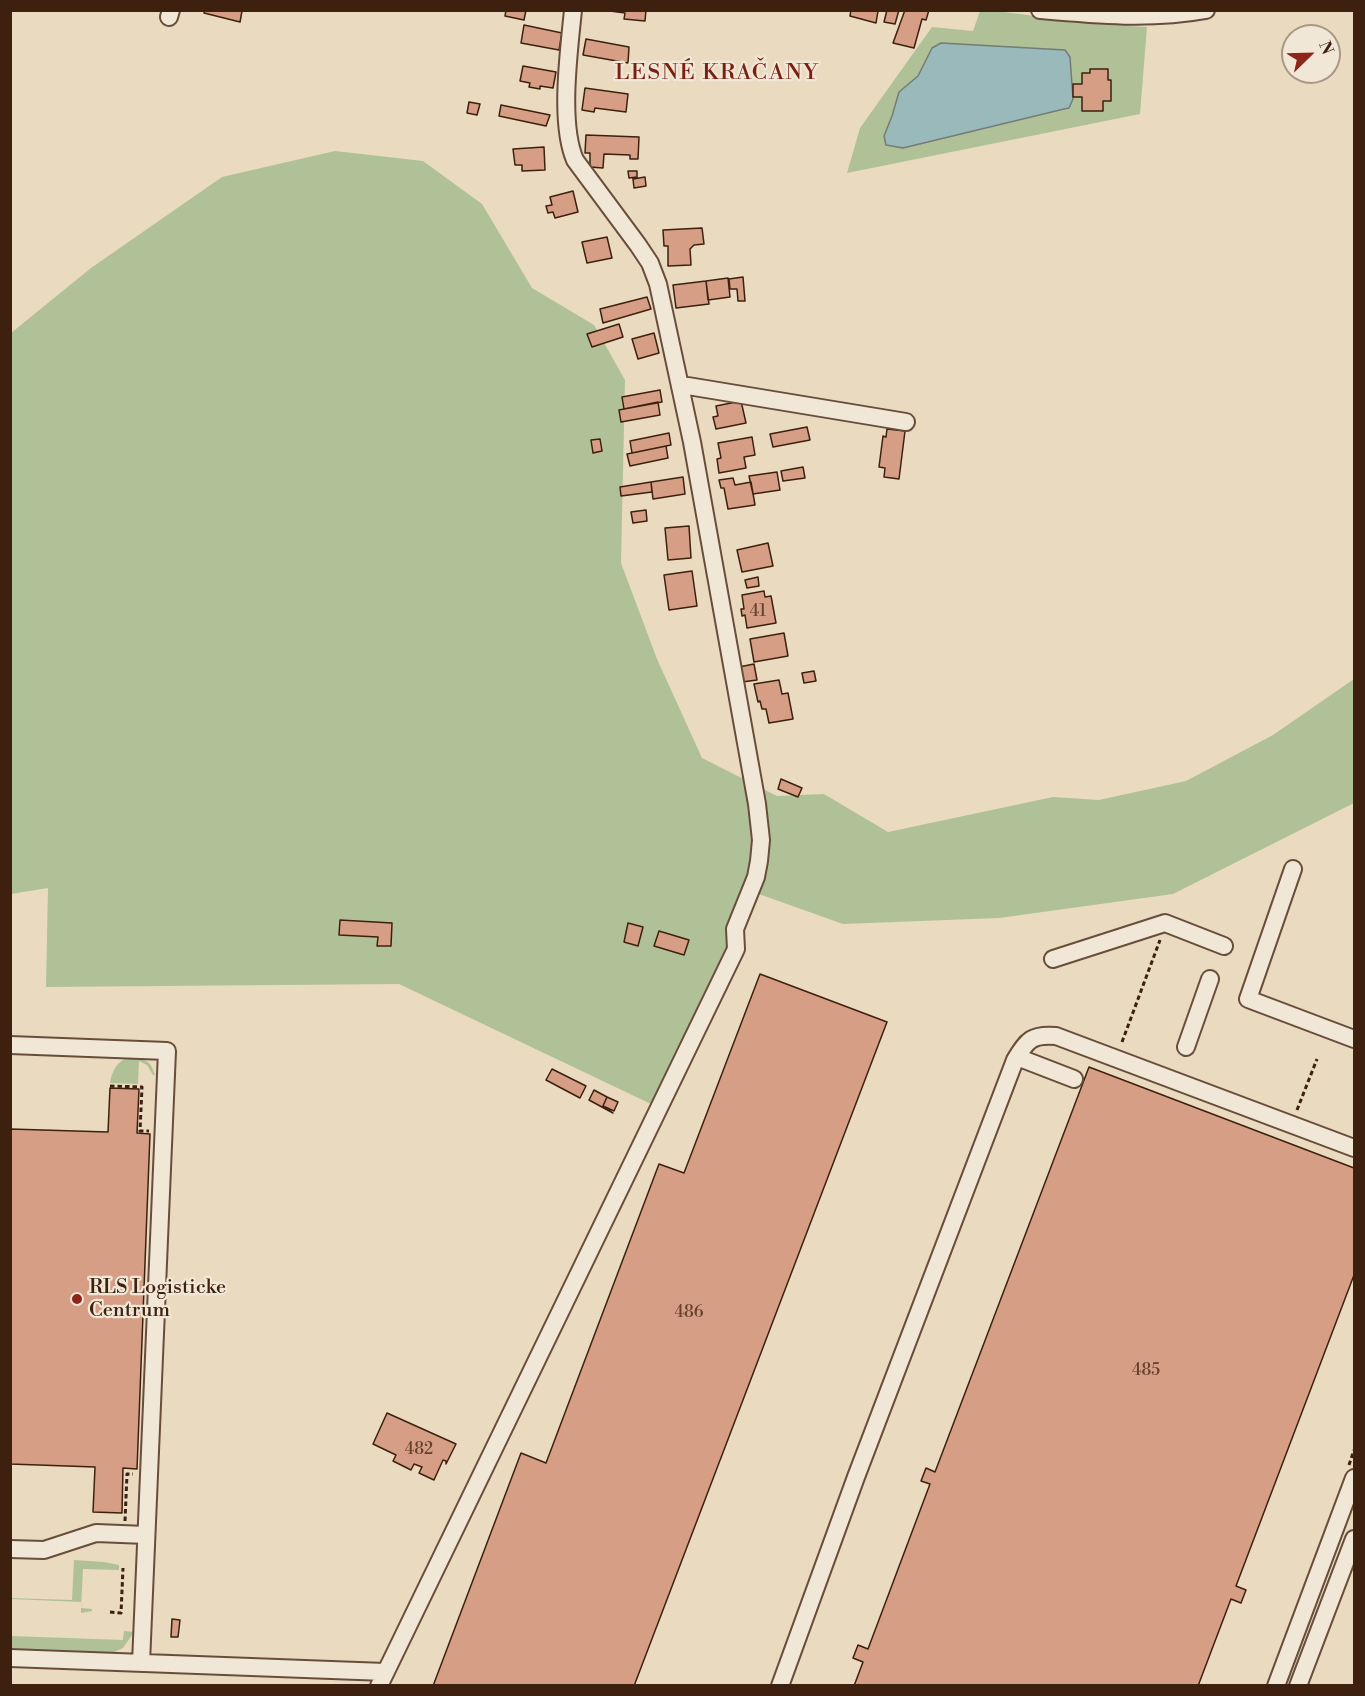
<!DOCTYPE html>
<meta charset="utf-8">
<style>
body{margin:0}
#map{position:relative;width:1365px;height:1696px;overflow:hidden;background:#e9dac0;font-family:"Libre Bodoni",serif}
canvas{display:block}
.frame{position:absolute;inset:0;border:12px solid #3d200e;pointer-events:none}
.north{position:absolute;left:1281px;top:24px;width:60px;height:60px;box-sizing:border-box;background:#f1e7d6;border:2px solid #a99786;border-radius:50%;rotate:67deg;font-size:16px;font-weight:700;line-height:24px;text-align:center;color:#3d200e}
.north::after{content:'';display:block;margin:auto;width:21px;height:27px;background:#8f2418;clip-path:polygon(50% 0,100% 100%,50% 72%,0 100%)}
</style>
<div id="map">
<canvas width="1365" height="1696"></canvas>
<div class="frame"></div>
<div class="north">N</div>
</div>
<script>
const g = document.querySelector('canvas').getContext('2d');
g.lineJoin = 'round';
function paint(path, color) { g.fillStyle = color; g.fill(path, 'evenodd'); }
function strokePath(path, color, width, dash) { g.strokeStyle = color; g.lineWidth = width; g.lineCap = dash ? 'butt' : 'round'; g.setLineDash(dash || []); g.stroke(path); }
function drawText(font, color, halo, rows, align = 'center') {
  g.font = font + ' "Libre Bodoni",serif'; g.lineWidth = 4.5; g.setLineDash([]); g.textBaseline = 'middle'; g.strokeStyle = halo; g.fillStyle = color; for (const [text, x, y, turn = 0] of rows) {
    g.save(); g.translate(x, y); g.rotate((+turn || 0) * Math.PI / 180); g.textAlign = isNaN(turn) ? turn : align; if (halo) g.strokeText(text, 0, 0); g.fillText(text, 0, 0); g.restore();
  }
}
paint(new Path2D(`
 M 988,10 L 1098,24 L 1147,27 L 1140,114 L 847,173 L 860,128 L 932,27 L 973,31 L 980,11 Z
 M 335,151 L 423,161 L 482,204 L 532,288 L 594,325 L 625,380 L 621,563 L 657,659 L 702,758 L 777,796 L 824,794 L 888,832 L 1053,797 L 1099,800 L 1186,781 L 1273,735 L 1354,679 L 1354,803 L 1173,894 L 999,918 L 843,924 L 756,893 L 651,1104 L 399,984 L 46,987 L 48,888 L 11,894 L 11,333 L 91,268 L 222,177 Z
 M 129,1057 L 130,1059 C 145,1059 150,1059 155,1075 L 153,1075 L 147,1065 L 139,1061 L 138,1084 L 110,1083 C 112,1070 117,1062 129,1057 Z
 M 74,1560 L 104,1562 L 119,1565 L 119,1570 L 83,1569 L 81,1608 L 92,1609 L 92,1611 L 81,1613 L 81,1602 L 11,1599 L 11,1598 L 72,1600 Z
 M 124,1631 L 134,1632 L 123,1648 L 112,1653 L 11,1649 L 11,1636 L 123,1640 Z`), '#b1c197');
const water = new Path2D(`
 M 941,43 L 1065,50 L 1070,57 L 1073,99 L 1069,108 L 1064,109 L 903,148 L 886,145 L 884,136 L 892,116 L 899,92 L 918,76 L 932,48 Z`);
paint(water, '#9ab9ba');
strokePath(water, '#757c75', 1.5);
const building = new Path2D(`
 M 205,10 L 239,10 L 242,11 L 240,22 L 204,13 Z
 M 506,10 L 526,10 L 524,20 L 505,16 Z
 M 646,10 L 645,21 L 624,19 L 625,13 L 610,11 Z
 M 851,10 L 878,11 L 876,23 L 850,16 Z
 M 887,10 L 899,10 L 895,24 L 884,22 Z
 M 905,10 L 929,10 L 926,20 L 922,19 L 914,48 L 893,43 Z
 M 524,25 L 562,33 L 559,50 L 521,43 Z
 M 586,39 L 629,47 L 628,63 L 583,55 Z
 M 523,66 L 556,72 L 553,88 L 540,86 L 540,89 L 529,87 L 530,83 L 520,81 Z
 M 1090,69 L 1108,69 L 1108,80 L 1111,80 L 1111,101 L 1103,101 L 1103,111 L 1082,111 L 1082,97 L 1073,97 L 1073,84 L 1082,84 L 1082,73 L 1090,73 Z
 M 585,88 L 628,94 L 626,112 L 595,108 L 594,112 L 582,110 Z
 M 469,102 L 480,104 L 477,115 L 467,113 Z
 M 501,105 L 550,115 L 546,126 L 499,116 Z
 M 586,135 L 639,137 L 638,159 L 630,159 L 630,155 L 604,154 L 603,168 L 590,167 L 590,153 L 585,153 Z
 M 544,147 L 545,170 L 522,171 L 522,165 L 515,165 L 513,149 Z
 M 628,171 L 637,171 L 637,177 L 629,178 Z
 M 645,177 L 646,186 L 634,188 L 633,179 Z
 M 573,191 L 578,212 L 555,218 L 553,212 L 548,213 L 546,206 L 552,205 L 550,197 Z
 M 702,228 L 704,244 L 694,245 L 690,249 L 691,265 L 668,266 L 668,246 L 664,246 L 663,230 Z
 M 607,237 L 612,258 L 587,263 L 582,242 Z
 M 743,277 L 745,301 L 738,301 L 737,289 L 730,289 L 729,279 Z
 M 728,278 L 730,297 L 708,300 L 706,281 Z
 M 706,281 L 709,304 L 676,308 L 673,285 Z
 M 647,297 L 651,309 L 603,323 L 600,309 Z
 M 619,324 L 623,337 L 592,347 L 587,334 Z
 M 654,333 L 659,353 L 638,359 L 632,339 Z
 M 660,390 L 662,402 L 624,409 L 622,397 Z
 M 741,401 L 746,423 L 716,429 L 713,417 L 718,416 L 716,406 Z
 M 658,402 L 660,415 L 621,422 L 619,410 Z
 M 807,427 L 810,440 L 773,447 L 770,434 Z
 M 887,429 L 905,431 L 899,479 L 884,477 L 885,468 L 879,467 L 883,436 L 886,437 Z
 M 669,433 L 671,445 L 632,453 L 630,441 Z
 M 752,437 L 755,455 L 744,457 L 746,468 L 719,473 L 717,459 L 721,458 L 718,443 Z
 M 600,439 L 602,451 L 593,453 L 591,440 Z
 M 666,446 L 668,458 L 630,466 L 627,454 Z
 M 803,467 L 805,478 L 783,481 L 781,471 Z
 M 777,472 L 780,490 L 753,494 L 749,476 Z
 M 683,477 L 685,494 L 653,499 L 651,482 Z
 M 733,478 L 735,485 L 751,482 L 755,505 L 728,509 L 724,488 L 721,488 L 719,480 Z
 M 651,482 L 652,492 L 621,496 L 620,487 Z
 M 646,510 L 647,521 L 633,523 L 631,512 Z
 M 689,526 L 691,558 L 668,560 L 665,528 Z
 M 768,543 L 773,566 L 742,572 L 737,550 Z
 M 692,571 L 697,606 L 669,610 L 664,575 Z
 M 758,577 L 759,586 L 747,588 L 745,580 Z
 M 764,591 L 765,597 L 771,596 L 776,623 L 747,628 L 745,615 L 742,616 L 741,609 L 744,609 L 742,595 Z
 M 784,633 L 788,656 L 754,662 L 750,639 Z
 M 754,664 L 757,680 L 742,682 L 739,667 Z
 M 814,671 L 816,681 L 804,683 L 802,673 Z
 M 779,680 L 782,694 L 788,693 L 793,719 L 769,723 L 766,709 L 762,709 L 760,701 L 758,702 L 754,684 Z
 M 781,779 L 802,788 L 798,797 L 778,789 Z
 M 340,920 L 392,923 L 391,946 L 377,946 L 378,937 L 339,935 Z
 M 628,923 L 643,927 L 638,946 L 624,942 Z
 M 659,931 L 689,940 L 684,955 L 654,946 Z
 M 760,974 L 887,1022 L 634,1686 L 433,1686 L 521,1453 L 546,1463 L 659,1164 L 684,1173 Z
 M 1089,1067 L 1354,1168 L 1354,1275 L 1236,1586 L 1246,1590 L 1241,1603 L 1231,1599 L 1198,1686 L 854,1686 L 863,1662 L 853,1658 L 858,1645 L 868,1649 L 930,1484 L 921,1481 L 926,1468 L 935,1472 Z
 M 552,1069 L 586,1086 L 580,1098 L 546,1080 Z
 M 110,1088 L 139,1089 L 137,1133 L 150,1134 L 137,1469 L 123,1468 L 122,1513 L 93,1512 L 95,1467 L 10,1464 L 10,1129 L 108,1132 Z
 M 594,1090 L 607,1097 L 603,1106 L 613,1113 L 589,1100 Z
 M 607,1097 L 618,1102 L 614,1111 L 603,1106 Z
 M 387,1413 L 456,1444 L 446,1464 L 446,1461 L 443,1460 L 434,1480 L 419,1473 L 422,1467 L 414,1464 L 411,1470 L 393,1461 L 396,1455 L 373,1444 Z
 M 172,1619 L 180,1620 L 178,1637 L 171,1637 Z`);
paint(building, '#d69e85');
strokePath(building, '#3d200e', 1.5);
const minor = new Path2D(`
 M 1040,10 C 1096,15 1151,20 1206,10
 M 169,17 L 171,10
 M 681,387 L 688,386 L 906,422
 M 1293,869 L 1248,999 L 1354,1039
 M 1053,959 L 1165,923 L 1224,946
 M 10,1045 L 167,1051 L 141,1663
 M 1186,1047 L 1210,979
 M 1017,1057 L 1074,1079
 M 10,1549 L 44,1550 L 96,1533 L 146,1535
 M 10,1658 L 385,1672
 M 379,1686 L 736,949 L 735,929 L 756,877 L 759,861 L 761,840 L 757,804 L 692,442 L 658,284 L 650,263 L 638,245 L 575,160 C 559,123 569,51 573,10
 M 780,1686 L 856,1477 L 1015,1060 C 1027,1040 1032,1034 1056,1036 L 1354,1148
 M 1276,1686 L 1354,1478
 M 1298,1686 L 1354,1539`);
strokePath(minor, '#684e3a', 20);
strokePath(new Path2D(`
 M 1122,1042 L 1160,940
 M 110,1086 L 142,1087 L 140,1131 L 149,1131
 M 1297,1110 L 1317,1059
 M 1349,1465 L 1354,1450
 M 125,1521 L 127,1474 L 133,1474
 M 110,1612 L 121,1613 L 123,1568`), '#3d200e', 3, [4.5, 3]);
strokePath(minor, '#f1e7d6', 16);
for (const [x, y, r, color] of [
 [77,1299,6,"#8f2418"]
]) { const dot = new Path2D(); dot.arc(x, y, r, 0, 2 * Math.PI); g.fillStyle = color; g.fill(dot); strokePath(dot, '#f1e7d6', 2); }
drawText('16px', '#63402c', null, [
 ["41",758,612],
 ["486",689,1313],
 ["485",1146,1371],
 ["482",419,1450]
]);
drawText('20px', '#3d200e', '#f1e7d6', [
 ["RLS Logisticke",89,1288],
 ["Centrum",89,1311]
], 'left');
g.letterSpacing = '1.5px';
drawText('22px', '#7a1f14', '#f1e7d6', [
 ["LESNÉ KRAČANY",717,74]
]);
g.letterSpacing = '0px';
</script>
